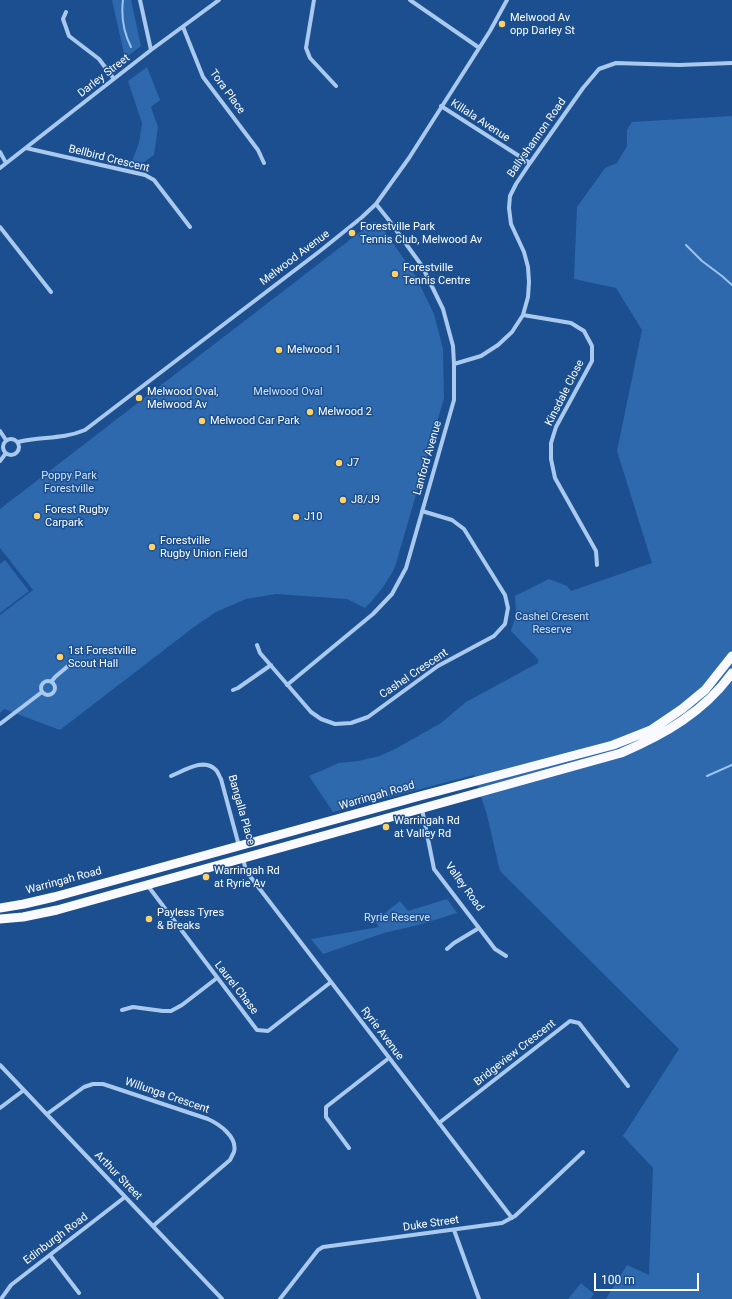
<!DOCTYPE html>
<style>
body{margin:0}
#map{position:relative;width:732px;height:1299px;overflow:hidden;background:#1b4f8f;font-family:Roboto,sans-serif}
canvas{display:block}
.scale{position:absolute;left:594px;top:1273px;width:105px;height:18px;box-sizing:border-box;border:2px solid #fff;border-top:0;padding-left:5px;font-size:12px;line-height:14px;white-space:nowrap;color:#fff;-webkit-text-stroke:3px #1b4f8f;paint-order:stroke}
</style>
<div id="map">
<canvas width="732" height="1299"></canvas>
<div class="scale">100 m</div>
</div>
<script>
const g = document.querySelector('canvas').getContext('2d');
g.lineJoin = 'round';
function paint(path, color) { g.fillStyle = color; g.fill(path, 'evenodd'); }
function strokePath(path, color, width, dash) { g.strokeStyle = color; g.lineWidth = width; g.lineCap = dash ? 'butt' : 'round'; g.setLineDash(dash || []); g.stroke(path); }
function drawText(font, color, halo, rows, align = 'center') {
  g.font = font + ' Roboto,sans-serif'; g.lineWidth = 3; g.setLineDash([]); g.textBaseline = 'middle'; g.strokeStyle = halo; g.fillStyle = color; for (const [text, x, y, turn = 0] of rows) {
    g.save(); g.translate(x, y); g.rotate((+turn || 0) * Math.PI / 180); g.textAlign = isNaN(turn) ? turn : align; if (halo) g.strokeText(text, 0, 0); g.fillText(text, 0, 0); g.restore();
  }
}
paint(new Path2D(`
 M 112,0 L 131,0 L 141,46 L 125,58 Z
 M 147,67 L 160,100 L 151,107 L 158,127 L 154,155 L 140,165 L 131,164 L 139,143 L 142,123 L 128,81 Z
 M 732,116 L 732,1299 L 606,1299 L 627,1265 L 649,1275 L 653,1168 L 623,1136 L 679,1049 L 500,871 L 487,815 L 474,775 L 333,812 L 309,776 L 339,763 L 358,761 L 380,756 L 397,748 L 441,723 L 466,702 L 538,663 L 538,659 L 511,631 L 516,614 L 515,596 L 549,579 L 567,586 L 571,591 L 652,563 L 617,451 L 642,330 L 616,288 L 574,279 L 577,207 L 605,168 L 617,163 L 627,146 L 627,130 L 632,122 Z
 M 373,222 L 379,223 L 415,275 L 434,314 L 443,349 L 444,398 L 395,567 C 387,583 377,596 365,608 L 347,599 L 276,594 L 246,599 L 216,612 L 194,627 L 60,730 L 4,709 L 0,713 L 0,615 L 33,590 L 0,548 L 0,509 Z
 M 5,560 L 29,591 L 0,613 L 0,564 Z
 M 447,899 L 457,913 L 418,925 L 384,933 L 323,954 L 311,939 L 379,927 L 375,921 L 400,901 L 408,911 Z
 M 581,1283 L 594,1294 L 590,1299 L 568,1299 Z`), '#2e69ad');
strokePath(new Path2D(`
 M 123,0 C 121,16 124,33 131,47
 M 686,245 L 702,261 L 722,276 L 732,285
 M 707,776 L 732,765`), '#9cc4f0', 2);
strokePath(new Path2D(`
 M 140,0 L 151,50
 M 314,0 L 306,48 L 310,58 L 336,86
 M 410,0 L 478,47
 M 66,12 L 63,19 L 69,36 L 99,59 L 114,79
 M 183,27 L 203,77 L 258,150 L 264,163
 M 441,106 L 530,163
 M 26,148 L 145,175 L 154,180 L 190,227
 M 0,152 L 6,163
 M 0,168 L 151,50 L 219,0
 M 0,227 L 51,292
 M 523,315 L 571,323 L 584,331 L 592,346 L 592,361 L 556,427 L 551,443 L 551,459 L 555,478 L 596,551 L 597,565
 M 454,364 L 481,356 L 498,345 L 512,332 L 523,315 L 528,297 L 529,282 L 528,267 L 524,252 L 511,224 L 509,208 L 510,196 L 516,184 L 530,163 L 583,88 L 599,69 L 616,63 L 679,65 L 732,63
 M 0,431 L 6,440
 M3 447a8 8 0 1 1 16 0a8 8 0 1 1-16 0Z
 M 18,442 C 42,436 61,440 85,430 L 320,251 L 361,218 L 376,204 L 409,158 L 490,31 L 507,0
 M 0,461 L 6,453
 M 257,645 L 260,653 L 311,712 L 321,719 L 335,724 L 351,723 L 368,717 L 438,666 L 494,636 L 505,624 L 508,608 L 505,595 L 464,529 L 452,520 L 422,511
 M41 688a7 7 0 1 1 14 0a7 7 0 1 1-14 0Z
 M 52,681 L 55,677 L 74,661
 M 287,685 L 373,614 L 392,594 L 406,568 L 454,400 L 454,364 L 453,346 L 443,309 L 422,266 L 388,219 L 376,204
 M 233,690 L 238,688 L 271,665
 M 0,724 L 42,692
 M 171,776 C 184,771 204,757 216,770 C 218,772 219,776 221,779 L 239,846
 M 422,809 L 434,869 L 495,949 L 506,956
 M 243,858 L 246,871 L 512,1218
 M 148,886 L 257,1030 L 268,1031 L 331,982
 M 447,949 L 454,943 L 479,928
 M 122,1010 L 133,1007 L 163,1011 L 171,1011 L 182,1005 L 217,978
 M 0,1065 L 222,1299
 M 0,1108 L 24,1090
 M 47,1114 L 84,1087 L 93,1084 L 103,1084 L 208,1119 C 219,1124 238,1137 234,1152 C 233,1154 231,1158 230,1160 L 153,1226
 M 439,1123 L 570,1021 L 579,1023 L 628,1086
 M 349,1148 L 326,1117 L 326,1107 L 389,1058
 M 454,1230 L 479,1299
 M 50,1255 L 79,1293
 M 1,1299 L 11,1285 L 125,1197
 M 280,1299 L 318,1250 L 323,1247 L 502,1223 L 515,1216 L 583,1152`), '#a9c9ee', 4);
strokePath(new Path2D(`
 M 0,908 L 24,904 L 54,897 L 420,796 L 613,745 L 651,730 L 682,709 L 705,690 L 732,656
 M 0,919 L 23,917 L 57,910 L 621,753 C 665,734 704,712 732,673`), '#f8faff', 9);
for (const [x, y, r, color] of [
 [502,24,4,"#ffd166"],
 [352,233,4,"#ffd166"],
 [395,274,4,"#ffd166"],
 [279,350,4,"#ffd166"],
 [139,398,4,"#ffd166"],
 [310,412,4,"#ffd166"],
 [202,421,4,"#ffd166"],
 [339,463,4,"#ffd166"],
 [343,500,4,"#ffd166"],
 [37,516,4,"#ffd166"],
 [296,517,4,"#ffd166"],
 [152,547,4,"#ffd166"],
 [60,657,4,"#ffd166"],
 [386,827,4,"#ffd166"],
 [206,877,4,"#ffd166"],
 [149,919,4,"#ffd166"]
]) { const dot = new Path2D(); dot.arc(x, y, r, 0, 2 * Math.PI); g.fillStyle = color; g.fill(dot); strokePath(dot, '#1b4f8f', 1.5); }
drawText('11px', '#fff', '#1b4f8f', [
 ["Melwood Av",510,18],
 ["opp Darley St",510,31],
 ["Forestville Park",360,227],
 ["Tennis Club, Melwood Av",360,240],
 ["Forestville",403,268],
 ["Tennis Centre",403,281],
 ["Melwood 1",287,350],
 ["Melwood Oval,",147,392],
 ["Melwood Av",147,405],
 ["Melwood 2",318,412],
 ["Melwood Car Park",210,421],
 ["J7",347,463],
 ["J8/J9",351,500],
 ["Forest Rugby",45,510],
 ["Carpark",45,523],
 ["J10",304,517],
 ["Forestville",160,541],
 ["Rugby Union Field",160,554],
 ["1st Forestville",68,651],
 ["Scout Hall",68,664],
 ["Warringah Rd",394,821],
 ["at Valley Rd",394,834],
 ["Warringah Rd",214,871],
 ["at Ryrie Av",214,884],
 ["Payless Tyres",157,913],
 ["& Breaks",157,926]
], 'left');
drawText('11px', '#fff', '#1b4f8f', [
 ["Darley Street",104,76,-38],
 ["Tora Place",227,92,54],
 ["Killala Avenue",480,121,33],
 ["Ballyshannon Road",537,138,-55],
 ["Bellbird Crescent",109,159,14],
 ["Melwood Avenue",295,258,-37],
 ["Kinsdale Close",565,393,-63],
 ["Lanford Avenue",428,458,-74],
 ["Cashel Crescent",414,674,-34],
 ["Warringah Road",377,796,-16],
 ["Bangalla Place",241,810,74],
 ["Warringah Road",64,881,-15],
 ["Valley Road",464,887,54],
 ["Laurel Chase",236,988,52],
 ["Ryrie Avenue",382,1034,53],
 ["Bridgeview Crescent",515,1053,-38],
 ["Willunga Crescent",167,1096,19],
 ["Arthur Street",118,1176,46],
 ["Duke Street",431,1224,-8],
 ["Edinburgh Road",56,1239,-37]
]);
drawText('11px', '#cfe3fa', '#1b4f8f', [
 ["Melwood Oval",288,392],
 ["Poppy Park",69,476],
 ["Forestville",69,489],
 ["Cashel Cresent",552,617],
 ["Reserve",552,630],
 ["Ryrie Reserve",397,918]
]);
</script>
